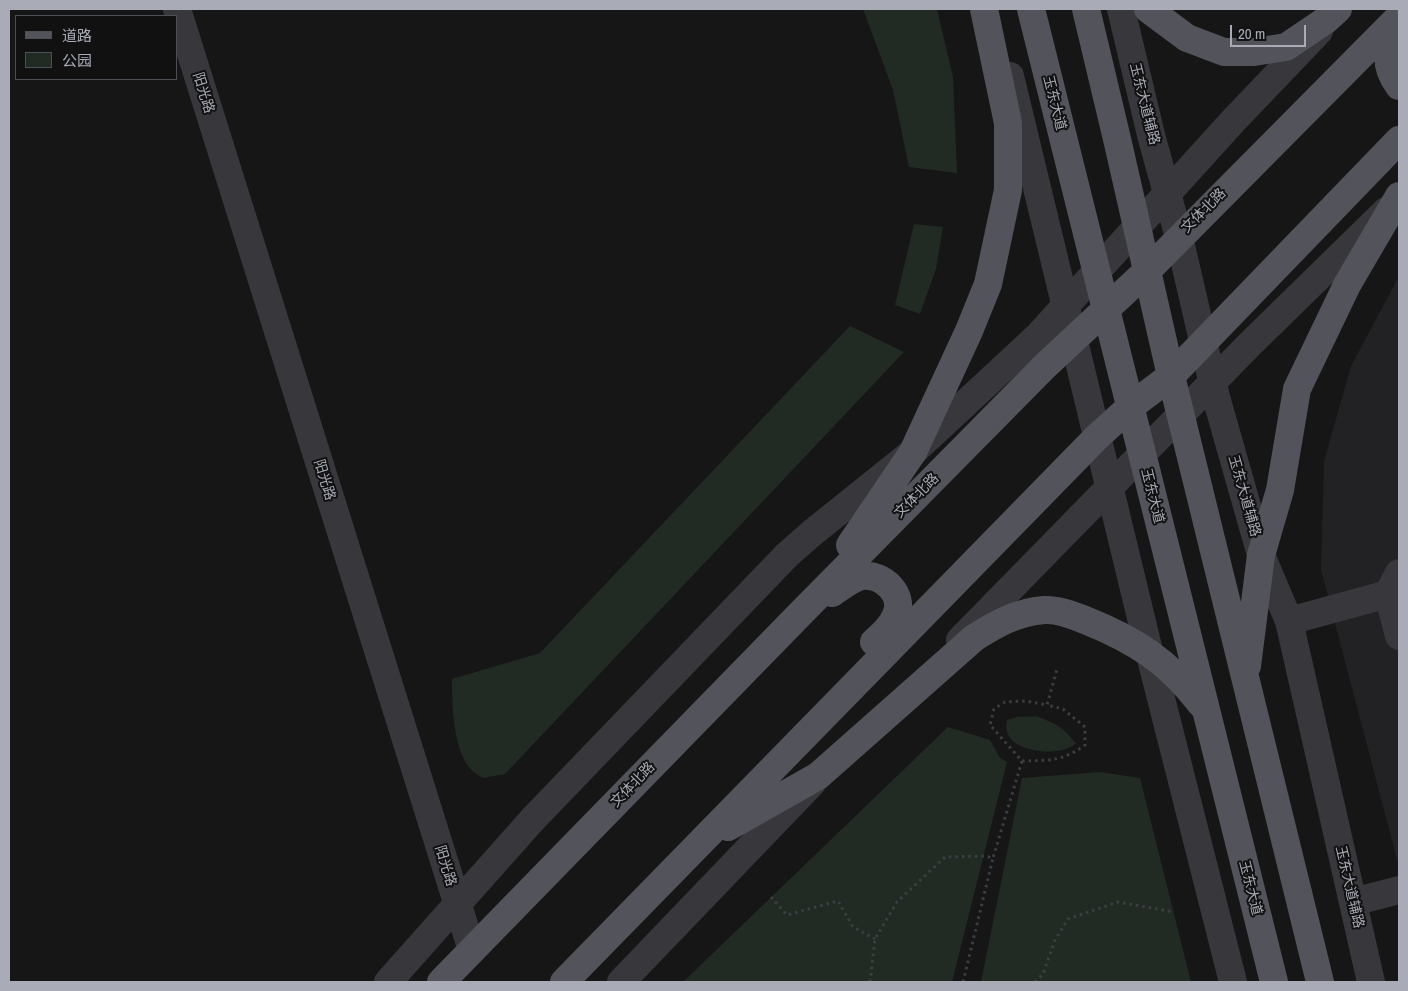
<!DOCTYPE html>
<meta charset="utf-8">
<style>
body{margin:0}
#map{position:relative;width:1408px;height:991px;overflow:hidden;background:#161617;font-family:"Archivo Narrow","Noto Sans SC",sans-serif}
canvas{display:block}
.frame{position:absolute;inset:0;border:10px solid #a9acb6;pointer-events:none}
.legend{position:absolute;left:15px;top:15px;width:162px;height:65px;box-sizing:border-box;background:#111112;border:1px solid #4e4f54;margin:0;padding:6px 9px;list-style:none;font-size:15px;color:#a9acb6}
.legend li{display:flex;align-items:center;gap:10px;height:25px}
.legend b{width:25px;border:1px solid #4e4f54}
.scale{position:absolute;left:1230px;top:25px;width:76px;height:22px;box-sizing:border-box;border:2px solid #a9acb6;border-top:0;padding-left:6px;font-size:15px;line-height:18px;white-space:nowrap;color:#a9acb6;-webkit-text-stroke:4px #111112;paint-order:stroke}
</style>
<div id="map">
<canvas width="1408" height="991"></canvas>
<div class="frame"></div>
<ul class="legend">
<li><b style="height:6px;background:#53545b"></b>道路</li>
<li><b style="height:14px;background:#222a24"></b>公园</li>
</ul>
<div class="scale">20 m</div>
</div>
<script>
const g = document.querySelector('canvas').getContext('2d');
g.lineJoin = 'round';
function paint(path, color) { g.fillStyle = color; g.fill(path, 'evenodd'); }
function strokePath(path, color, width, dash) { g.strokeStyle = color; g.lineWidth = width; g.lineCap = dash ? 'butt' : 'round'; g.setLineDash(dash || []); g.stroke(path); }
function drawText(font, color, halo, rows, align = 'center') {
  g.font = font + ' "Archivo Narrow","Noto Sans SC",sans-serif'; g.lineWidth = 4; g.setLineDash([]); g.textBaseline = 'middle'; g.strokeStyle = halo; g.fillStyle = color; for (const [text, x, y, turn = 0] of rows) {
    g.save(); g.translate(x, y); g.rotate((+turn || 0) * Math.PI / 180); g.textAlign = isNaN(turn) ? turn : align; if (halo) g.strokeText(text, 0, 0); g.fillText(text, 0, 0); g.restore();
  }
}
paint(new Path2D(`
 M 1399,276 L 1399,867 L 1321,570 L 1324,461 L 1351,366 Z`), '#222224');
paint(new Path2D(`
 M 863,9 L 937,9 L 953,77 L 957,173 L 909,167 L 893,90 Z
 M 914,224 L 943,227 L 936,269 L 920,314 L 895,305 Z
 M 850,326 L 904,352 L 505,774 L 483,778 C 478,775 471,771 468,766 C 453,744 452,705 452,679 L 540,653 Z
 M 1036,716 C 1056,724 1063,726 1076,744 C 1072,746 1066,749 1062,750 C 1041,755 1000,748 1007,720 L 1017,717 Z
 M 948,727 L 990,740 L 1000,758 L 1007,762 L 952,982 L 683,982 Z
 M 1100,772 L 1140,778 L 1191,982 L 981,982 L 1022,778 Z`), '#222a24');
strokePath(new Path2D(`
 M 1022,761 C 1050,760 1061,762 1085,745 L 1085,727 L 1063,709 L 1047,705
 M 771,897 L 787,915 L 838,901 L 853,927 L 875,939
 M 870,982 L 875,939 L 897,902 L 945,857 L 984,856 L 993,858 L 1022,761 L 990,725 L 994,709 L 1005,702 L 1026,701 L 1047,705 L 1057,669
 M 963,982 L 993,858
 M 1035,982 L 1043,974 L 1055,940 L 1068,919 L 1118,902 L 1174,912`), '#3d3e43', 3, [2.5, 4]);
strokePath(new Path2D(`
 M 177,9 L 472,950
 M 1121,9 L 1151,135 L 1179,237 L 1216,397 L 1261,555 L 1289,621 L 1371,982
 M 1010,76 L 1149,651 L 1233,982
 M 1399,573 L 1388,594 L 1399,636
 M 1289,621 L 1388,594
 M 960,640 L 1250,344 L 1386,211
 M 1353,902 L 1399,890
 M 388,982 L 533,819 L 787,555 L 812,533 L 913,452 L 1039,335 L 1233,121 L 1319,31
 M 621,982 L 812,783`), '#37373c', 28);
strokePath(new Path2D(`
 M 1031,9 L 1274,982
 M 1086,9 L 1117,139 L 1171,376 L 1320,982
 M 1148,9 L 1187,38 L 1224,52 L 1254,52 L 1286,47 L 1326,20 L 1338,9
 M 1399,28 C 1386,47 1384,66 1399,86
 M 850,545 L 913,452 L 969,331 L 988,284 L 1008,190 L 1008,123 L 984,9
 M 832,593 C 841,587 852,578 862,576 C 883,573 905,595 896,615 C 892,626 883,634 874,642
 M 1247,666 L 1261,555 L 1280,490 L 1297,389 L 1347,285 L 1399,196
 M 728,827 L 818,776 L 974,638 C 996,624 1017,612 1044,610 C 1057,609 1073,615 1085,620 C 1135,640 1168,661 1201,704
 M 441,982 L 801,613 L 1045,366 L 1147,271 L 1399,17
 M 564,982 L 1097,437 L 1130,407 L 1171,376 L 1399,140`), '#53545b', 28);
drawText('14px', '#a9acb6', '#111112', [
 ["阳光路",203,93,73],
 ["玉东大道",1054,103,76],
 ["玉东大道辅路",1144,104,76],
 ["文体北路",1204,211,-45],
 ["阳光路",324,480,73],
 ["文体北路",917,496,-45],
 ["玉东大道",1152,496,76],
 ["玉东大道辅路",1244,496,74],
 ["文体北路",633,785,-46],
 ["阳光路",445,866,73],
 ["玉东大道辅路",1349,887,77],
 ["玉东大道",1250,888,76]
]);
</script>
